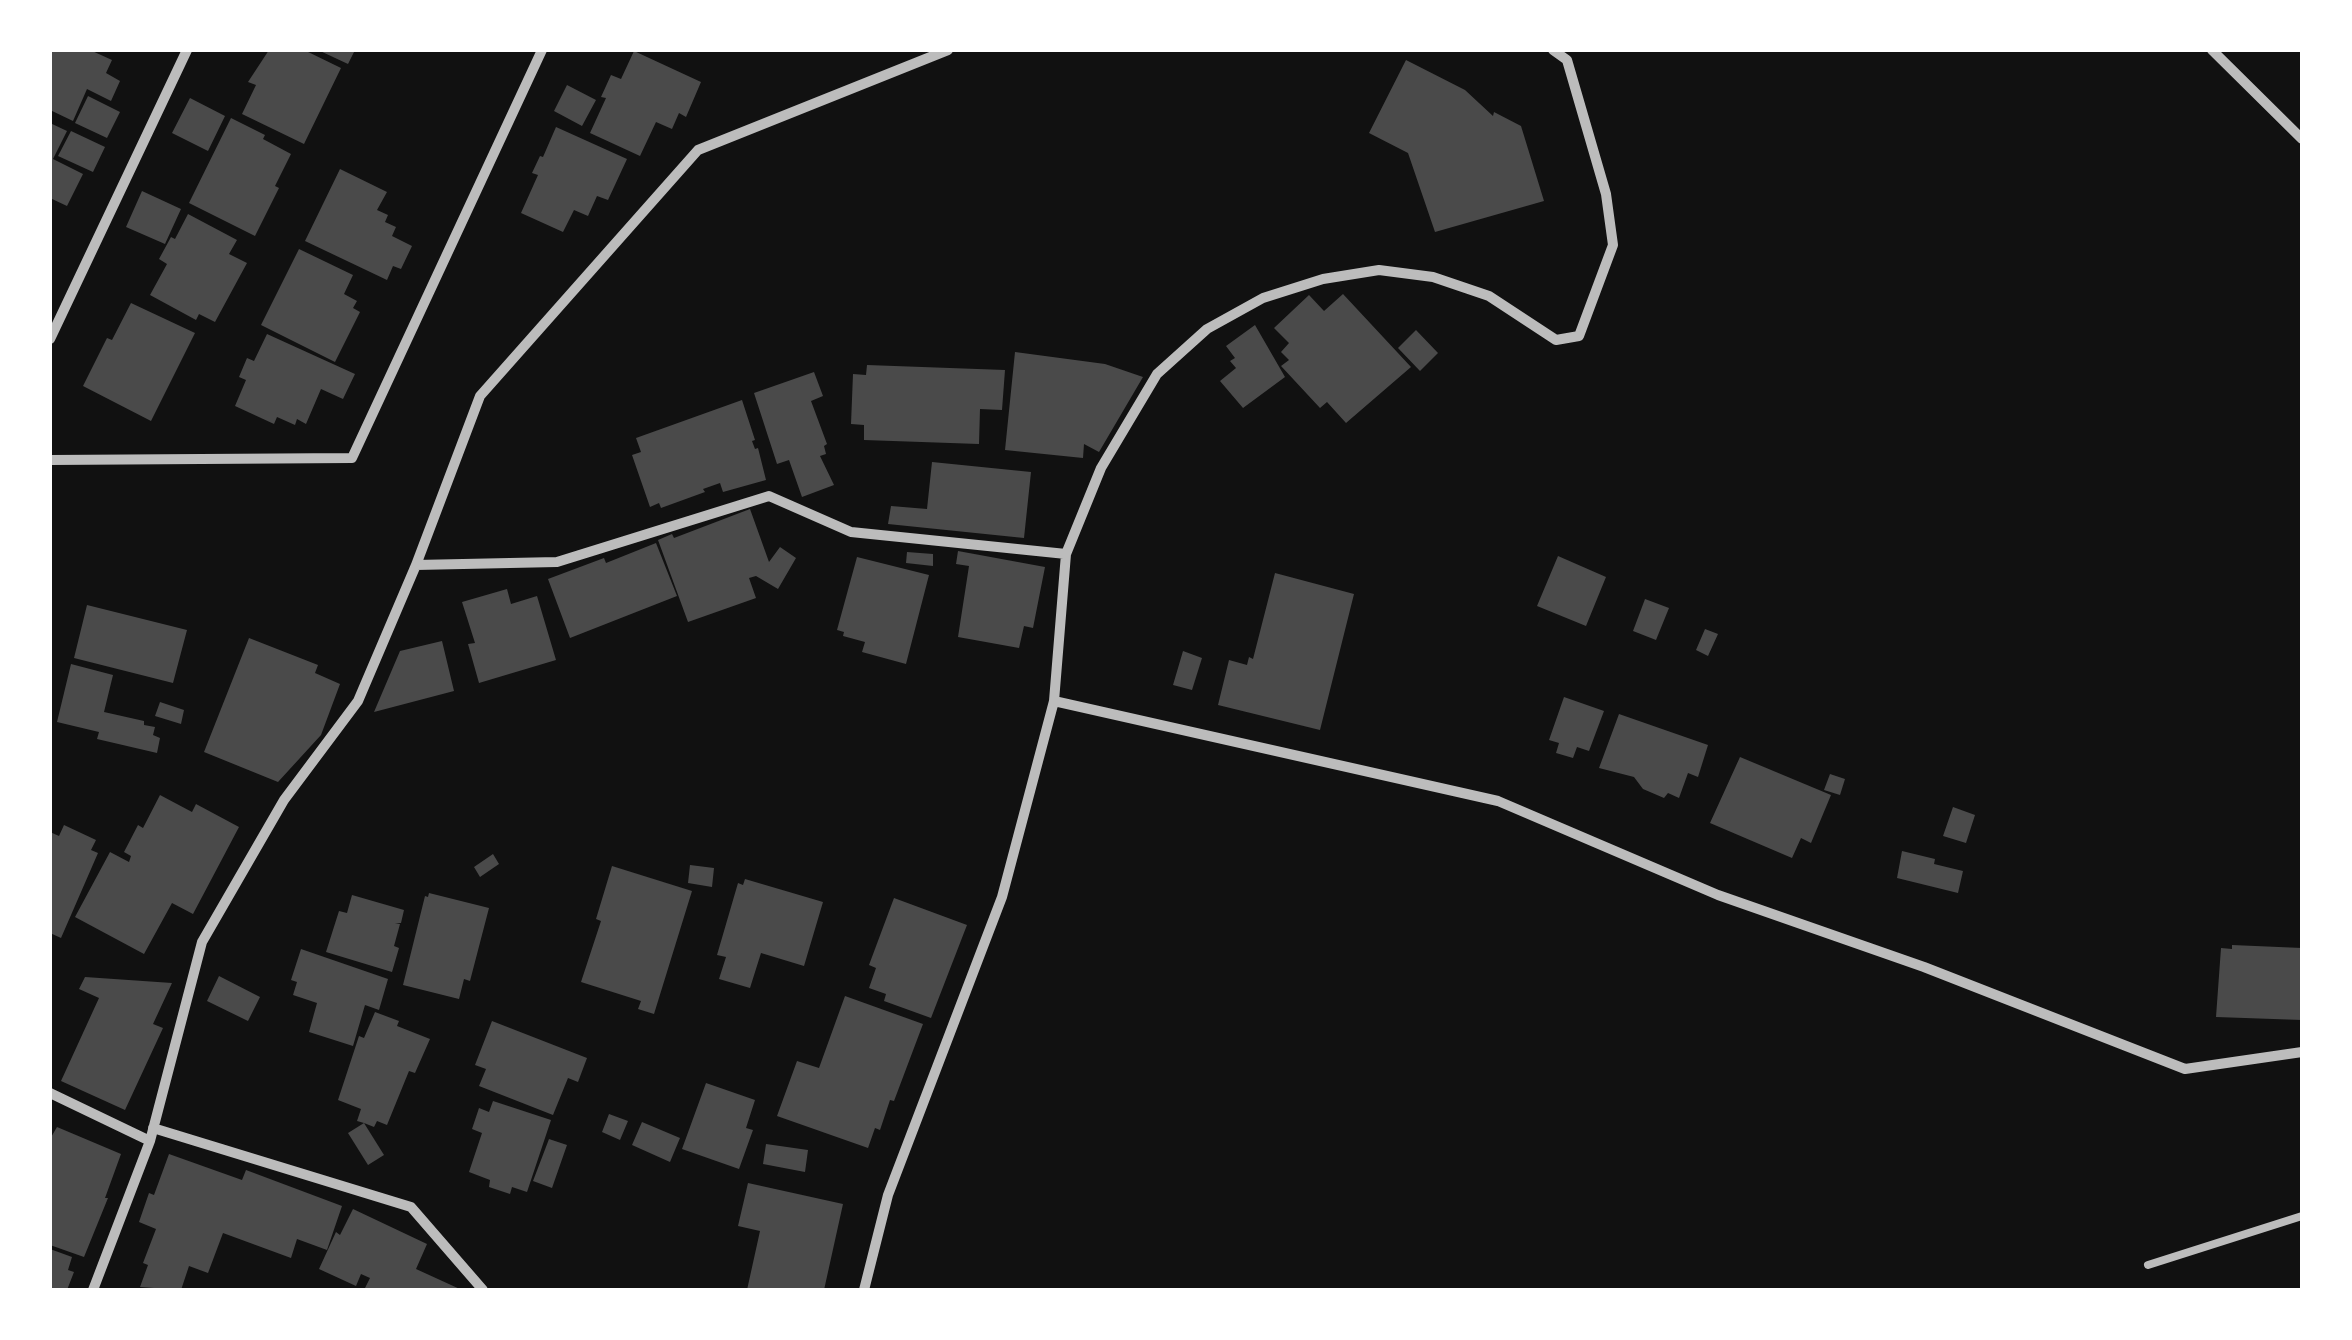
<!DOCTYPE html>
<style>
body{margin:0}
#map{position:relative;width:2352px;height:1340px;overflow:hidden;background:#111;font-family:Quicksand,sans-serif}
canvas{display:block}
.frame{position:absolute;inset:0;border:52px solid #fff;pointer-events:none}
</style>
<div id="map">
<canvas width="2352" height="1340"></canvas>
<div class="frame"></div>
</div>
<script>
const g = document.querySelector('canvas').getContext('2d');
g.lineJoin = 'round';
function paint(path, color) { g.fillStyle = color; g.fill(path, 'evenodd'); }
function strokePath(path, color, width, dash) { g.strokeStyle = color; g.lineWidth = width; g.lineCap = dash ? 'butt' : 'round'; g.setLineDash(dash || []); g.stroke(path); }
paint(new Path2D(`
 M 50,50 L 90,50 L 112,60 L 106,73 L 120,81 L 111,101 L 87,89 L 73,121 L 50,110 Z
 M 269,50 L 304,50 L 341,68 L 304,144 L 242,114 L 256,85 L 248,82 Z
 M 318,50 L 355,50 L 348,64 Z
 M 634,51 L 701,82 L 686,117 L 679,113 L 672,129 L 656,122 L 640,156 L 590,133 L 606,98 L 601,97 L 611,75 L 621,79 Z
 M 1406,60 L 1465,90 L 1493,116 L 1494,112 L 1521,126 L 1544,201 L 1435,232 L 1408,153 L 1369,133 Z
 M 567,85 L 596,100 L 582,126 L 554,111 Z
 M 88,96 L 120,112 L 107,138 L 75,123 Z
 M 190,98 L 225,116 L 208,151 L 172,133 Z
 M 231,118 L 265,135 L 263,139 L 291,154 L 275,186 L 279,188 L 255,236 L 189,203 Z
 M 50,123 L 67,131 L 53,159 L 83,174 L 67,206 L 50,198 Z
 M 556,127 L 627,159 L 608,200 L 597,196 L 588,216 L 574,210 L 563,232 L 521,213 L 538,175 L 532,173 L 540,156 L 543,157 Z
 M 71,131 L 105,147 L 93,172 L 58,156 Z
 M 340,169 L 387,192 L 377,210 L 388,215 L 385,222 L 396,227 L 392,236 L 412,246 L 401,269 L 393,266 L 387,280 L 305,241 Z
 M 142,191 L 181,209 L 165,244 L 126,227 Z
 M 188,214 L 237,240 L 229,254 L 247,263 L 215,322 L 199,314 L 196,320 L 150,295 L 167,264 L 159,259 L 171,237 L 175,239 Z
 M 299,249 L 353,275 L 344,294 L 357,301 L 353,308 L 360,312 L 335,362 L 261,325 Z
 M 1343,294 L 1411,367 L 1346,423 L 1327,402 L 1320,408 L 1281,366 L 1289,360 L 1281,352 L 1289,343 L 1274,328 L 1309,295 L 1324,311 Z
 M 131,303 L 195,333 L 151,421 L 83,386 L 107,338 L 112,340 Z
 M 1255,325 L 1285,377 L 1243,408 L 1220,381 L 1236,368 L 1230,361 L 1235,358 L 1226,346 Z
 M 1416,330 L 1438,353 L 1420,371 L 1398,348 Z
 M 267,334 L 355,374 L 343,399 L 321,389 L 306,424 L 297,419 L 295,425 L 277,417 L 274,424 L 235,406 L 246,380 L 239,377 L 247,358 L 254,361 Z
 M 1015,352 L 1105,364 L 1143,377 L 1099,452 L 1084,444 L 1083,458 L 1005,450 Z
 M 867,365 L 1005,370 L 1002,410 L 980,409 L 979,444 L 864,440 L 864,425 L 851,424 L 853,374 L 866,375 Z
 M 814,372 L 823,396 L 811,401 L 827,444 L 824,446 L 826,454 L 820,456 L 834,485 L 802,497 L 789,460 L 777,464 L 754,393 Z
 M 742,400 L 755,440 L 752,441 L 755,449 L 758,448 L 766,480 L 723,492 L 720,483 L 703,489 L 705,492 L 661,508 L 659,503 L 650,507 L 632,455 L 641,452 L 636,438 Z
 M 932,462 L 1031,472 L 1024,538 L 888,524 L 891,506 L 927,509 Z
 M 750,509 L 769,562 L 780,547 L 796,558 L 778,589 L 756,576 L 749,578 L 756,598 L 688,622 L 658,540 L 672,534 L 674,538 Z
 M 656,543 L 677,596 L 570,638 L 548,579 L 604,558 L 606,563 Z
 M 958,551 L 1045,567 L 1033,628 L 1024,626 L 1019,648 L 958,637 L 969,566 L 956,564 Z
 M 907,552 L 933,554 L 933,566 L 906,563 Z
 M 1558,556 L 1606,577 L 1586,626 L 1537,606 Z
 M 857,557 L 929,575 L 906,664 L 862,652 L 865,642 L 843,636 L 844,632 L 837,630 Z
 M 1275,573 L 1354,594 L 1320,730 L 1218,705 L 1229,660 L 1247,665 L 1249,657 L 1253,659 Z
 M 507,589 L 511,604 L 537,596 L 556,660 L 479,683 L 468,644 L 475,643 L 462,602 Z
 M 1645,599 L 1669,608 L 1656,640 L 1633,631 Z
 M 87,605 L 187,630 L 173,683 L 74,658 Z
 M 1705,629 L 1718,634 L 1708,656 L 1696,650 Z
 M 249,638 L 318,665 L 315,673 L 340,684 L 321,735 L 278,782 L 204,752 Z
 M 442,641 L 454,691 L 374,712 L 400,651 Z
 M 1183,651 L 1202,658 L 1192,690 L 1173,685 Z
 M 71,664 L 113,675 L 104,712 L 144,721 L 144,725 L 155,727 L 153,735 L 160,738 L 157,753 L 97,739 L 99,732 L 57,722 Z
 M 1564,697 L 1604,711 L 1589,751 L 1577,747 L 1573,758 L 1556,753 L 1559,743 L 1549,740 Z
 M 160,702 L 184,710 L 181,724 L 155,716 Z
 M 1619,714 L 1708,745 L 1698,777 L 1688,773 L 1679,798 L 1668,793 L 1664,798 L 1643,789 L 1634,777 L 1599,768 Z
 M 1740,757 L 1831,795 L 1811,843 L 1801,838 L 1792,858 L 1710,823 Z
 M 1830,774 L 1845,779 L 1840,795 L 1824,790 Z
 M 160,795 L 192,812 L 196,804 L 239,827 L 193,914 L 172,903 L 144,954 L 75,917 L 110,852 L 129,862 L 131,856 L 124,852 L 138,825 L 143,828 Z
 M 1953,807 L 1975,815 L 1966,843 L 1943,836 Z
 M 64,825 L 96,840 L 91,850 L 98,853 L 61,938 L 50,933 L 50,832 L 59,836 Z
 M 1902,851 L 1935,859 L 1934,864 L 1963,871 L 1958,893 L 1897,878 Z
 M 493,854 L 499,864 L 480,877 L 474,867 Z
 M 690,865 L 714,868 L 712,887 L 688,883 Z
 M 612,866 L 692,891 L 654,1014 L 638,1009 L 641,1001 L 581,982 L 601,921 L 596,919 Z
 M 745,879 L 823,902 L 804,966 L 761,953 L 750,988 L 719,979 L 726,957 L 717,955 L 738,883 L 743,885 Z
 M 429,893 L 489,908 L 470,981 L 464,979 L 459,999 L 403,985 L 425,896 L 428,897 Z
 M 352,895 L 404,910 L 401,923 L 395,923 L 400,924 L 394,946 L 399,948 L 392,972 L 326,952 L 339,911 L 347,913 Z
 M 894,898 L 967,925 L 931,1018 L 884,1001 L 886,994 L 869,988 L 876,968 L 869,965 Z
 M 2232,945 L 2302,948 L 2302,1020 L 2216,1017 L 2221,948 L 2232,949 Z
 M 301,949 L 388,979 L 379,1010 L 365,1005 L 353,1046 L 309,1032 L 317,1003 L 293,995 L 297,982 L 291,980 Z
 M 219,976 L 260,997 L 248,1021 L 207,1001 Z
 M 85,977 L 172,983 L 153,1024 L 163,1028 L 125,1110 L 61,1081 L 99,998 L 79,989 Z
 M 845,996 L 923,1024 L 894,1101 L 890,1100 L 880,1130 L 875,1128 L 868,1148 L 777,1116 L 797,1061 L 819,1068 Z
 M 375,1012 L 399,1021 L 397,1026 L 430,1039 L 415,1073 L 409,1071 L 387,1125 L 377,1121 L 374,1127 L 364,1123 L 384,1155 L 368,1165 L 348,1133 L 364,1123 L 357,1121 L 361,1109 L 338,1100 L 359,1036 L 364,1038 Z
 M 492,1021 L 587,1058 L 578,1082 L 568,1078 L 553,1115 L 479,1086 L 486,1069 L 475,1065 Z
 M 706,1083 L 755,1100 L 746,1128 L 753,1130 L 739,1169 L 682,1149 Z
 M 493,1101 L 551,1120 L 527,1192 L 512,1187 L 510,1194 L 489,1187 L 490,1180 L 469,1172 L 482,1133 L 472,1129 L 479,1108 L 489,1112 Z
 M 609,1114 L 628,1121 L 620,1140 L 602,1132 Z
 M 642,1122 L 680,1138 L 670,1162 L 632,1145 Z
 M 57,1127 L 121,1154 L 105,1198 L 108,1198 L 84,1257 L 50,1245 L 50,1139 Z
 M 549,1139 L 567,1145 L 552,1188 L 533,1181 Z
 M 766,1144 L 808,1150 L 805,1172 L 763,1164 Z
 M 169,1154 L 242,1180 L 246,1170 L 342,1206 L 327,1250 L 297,1239 L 291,1258 L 223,1233 L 208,1273 L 189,1266 L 181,1290 L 140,1287 L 148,1265 L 143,1263 L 156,1229 L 139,1222 L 149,1193 L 154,1195 Z
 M 748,1183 L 843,1204 L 824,1290 L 747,1290 L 760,1231 L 738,1226 Z
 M 353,1209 L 427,1244 L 416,1269 L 462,1290 L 364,1290 L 370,1278 L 361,1274 L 356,1286 L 319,1269 L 336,1232 L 340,1235 Z
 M 50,1249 L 72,1257 L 68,1270 L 74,1272 L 67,1290 L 50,1290 Z`), '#4a4a4a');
strokePath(new Path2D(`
 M 2148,1265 L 2302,1216`), '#bcbcbc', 8);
strokePath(new Path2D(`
 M 2212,50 L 2302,139
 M 50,339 L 187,50
 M 50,460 L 352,458 L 542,50
 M 416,565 L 480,396 L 698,150 L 948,50
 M 1054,701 L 1498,801 L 1718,895 L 1924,967 L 2185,1069 L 2302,1052
 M 50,1093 L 150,1141
 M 153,1128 L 411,1207 L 483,1290
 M 93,1290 L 150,1141 L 202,942 L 284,800 L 358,701 L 416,565 L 557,562 L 769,496 L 851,532 L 1066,554
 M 864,1290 L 888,1195 L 1002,897 L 1054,701 L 1066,554 L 1101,468 L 1157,374 L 1207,329 L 1263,298 L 1323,279 L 1379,270 L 1433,277 L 1489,296 L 1556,340 L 1579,336 L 1613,245 L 1606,194 L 1567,60 L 1553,50`), '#bcbcbc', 10);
</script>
